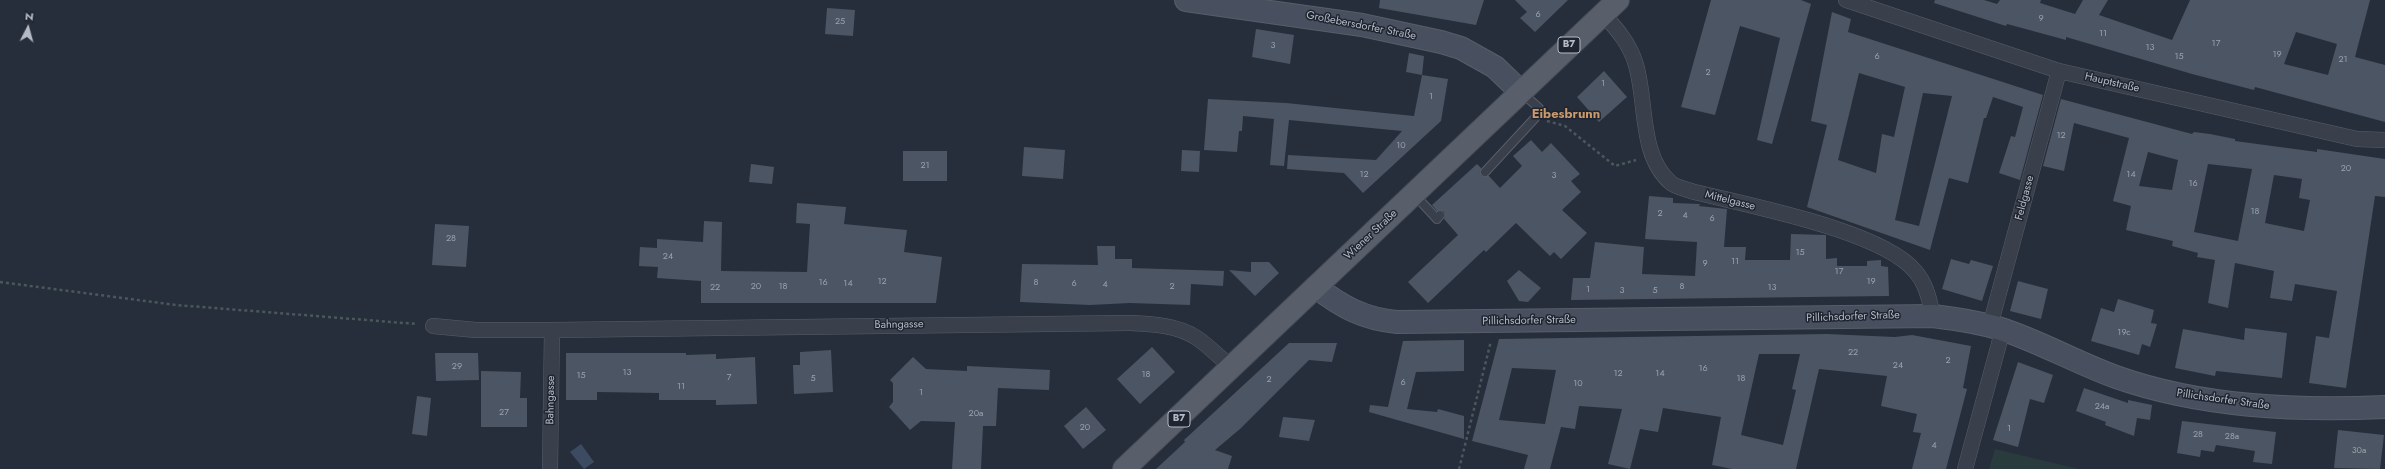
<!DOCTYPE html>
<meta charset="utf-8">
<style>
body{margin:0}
#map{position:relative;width:2385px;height:469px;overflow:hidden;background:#262e3b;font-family:Jost,sans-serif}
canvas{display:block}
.north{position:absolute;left:8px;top:8px;width:40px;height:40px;-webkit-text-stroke:3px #1f2530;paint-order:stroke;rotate:6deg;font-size:11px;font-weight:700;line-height:16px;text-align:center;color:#b5bbc6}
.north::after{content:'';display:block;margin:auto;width:14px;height:18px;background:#b5bbc6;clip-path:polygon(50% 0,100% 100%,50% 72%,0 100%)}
</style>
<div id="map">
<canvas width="2385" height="469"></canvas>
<div class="north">N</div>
</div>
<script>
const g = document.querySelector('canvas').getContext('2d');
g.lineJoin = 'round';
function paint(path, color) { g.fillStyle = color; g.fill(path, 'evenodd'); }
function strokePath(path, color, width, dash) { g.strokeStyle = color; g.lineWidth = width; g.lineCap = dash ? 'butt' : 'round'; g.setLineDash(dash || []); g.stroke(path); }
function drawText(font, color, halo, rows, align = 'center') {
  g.font = font + ' Jost,sans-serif'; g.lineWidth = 3; g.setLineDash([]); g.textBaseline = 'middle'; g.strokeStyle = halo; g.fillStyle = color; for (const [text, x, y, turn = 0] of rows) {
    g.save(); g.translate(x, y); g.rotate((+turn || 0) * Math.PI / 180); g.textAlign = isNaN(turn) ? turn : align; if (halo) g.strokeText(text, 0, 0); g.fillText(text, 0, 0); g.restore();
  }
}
paint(new Path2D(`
 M 1995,449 L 2079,469 L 1989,469 Z`), '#293b3d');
paint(new Path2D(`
 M 581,444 L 594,462 L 584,469 L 570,452 Z`), '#3d4b62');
paint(new Path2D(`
 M 1380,0 L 1484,0 L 1476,25 L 1379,8 Z
 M 1515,0 L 1568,0 L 1535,32 L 1520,18 L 1527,12 Z
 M 1711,0 L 1801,0 L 1811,4 L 1772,144 L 1757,140 L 1780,38 L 1740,26 L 1715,115 L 1681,107 Z
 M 1935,0 L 1984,0 L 1997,4 L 2000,0 L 2041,0 L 2040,3 L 2075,14 L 2083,0 L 2108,0 L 2099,15 L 2172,40 L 2190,0 L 2370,0 L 2355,57 L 2385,65 L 2385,122 L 2255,87 L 2254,90 L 2192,74 L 2066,37 L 2066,40 L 2007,24 L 2006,26 L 1934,3 ZM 2296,32 L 2337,44 L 2328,75 L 2284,64 Z
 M 827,8 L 855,10 L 853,36 L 825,34 Z
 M 1832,12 L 1851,19 L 1848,32 L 2043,95 L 2020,180 L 1999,173 L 2011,136 L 2015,137 L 2023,107 L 1993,97 L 1986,118 L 1984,118 L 1968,183 L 1949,178 L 1930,250 L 1807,207 L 1827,125 L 1811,121 ZM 1859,73 L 1905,87 L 1894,137 L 1882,134 L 1876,173 L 1838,160 ZM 1923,93 L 1952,96 L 1919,226 L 1895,220 Z
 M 1256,29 L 1294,35 L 1290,64 L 1252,57 Z
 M 1409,53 L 1424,56 L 1422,75 L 1406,72 Z
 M 1604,71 L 1627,97 L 1599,122 L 1577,97 Z
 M 1422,75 L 1448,79 L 1441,121 L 1363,193 L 1344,173 L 1287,169 L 1288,155 L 1376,160 L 1402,131 L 1289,120 L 1284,166 L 1270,165 L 1274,119 L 1243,116 L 1242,131 L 1239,131 L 1237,152 L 1204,150 L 1208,99 L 1286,103 L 1414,116 Z
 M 2061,99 L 2192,134 L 2194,132 L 2210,134 L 2235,139 L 2235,141 L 2317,152 L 2317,149 L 2385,159 L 2385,197 L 2375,196 L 2346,388 L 2309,383 L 2316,336 L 2329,338 L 2337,291 L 2295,284 L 2292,301 L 2270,298 L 2274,271 L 2235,263 L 2228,308 L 2208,303 L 2215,260 L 2197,257 L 2198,253 L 2172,246 L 2173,241 L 2126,230 L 2131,206 L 2113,201 L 2129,138 L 2074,123 L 2064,171 L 2043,166 ZM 2148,152 L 2178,160 L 2172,190 L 2139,186 ZM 2208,164 L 2252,169 L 2238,241 L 2194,232 ZM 2274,175 L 2302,179 L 2299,198 L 2310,200 L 2304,231 L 2265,223 Z
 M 1531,140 L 1542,152 L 1551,143 L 1580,174 L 1571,181 L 1581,192 L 1562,210 L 1587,233 L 1561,259 L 1554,252 L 1550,256 L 1516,223 L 1486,252 L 1484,250 L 1428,303 L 1408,282 L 1458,235 L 1444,219 L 1445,215 L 1444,211 L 1437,211 L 1432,205 L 1477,164 L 1481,168 L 1481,176 L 1489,176 L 1500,188 L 1522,166 L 1513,156 Z
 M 1024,147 L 1065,150 L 1063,179 L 1022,176 Z
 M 1182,150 L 1200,151 L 1199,172 L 1181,171 Z
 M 903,151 L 947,151 L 947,181 L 903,181 Z
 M 751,164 L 774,167 L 772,184 L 749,182 Z
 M 1649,196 L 1673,198 L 1673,203 L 1700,204 L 1699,206 L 1727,209 L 1724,247 L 1746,247 L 1745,260 L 1790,260 L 1791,234 L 1826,235 L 1826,259 L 1837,258 L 1837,266 L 1867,266 L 1867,261 L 1881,260 L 1881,266 L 1888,267 L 1889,296 L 1571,300 L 1573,278 L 1590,278 L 1595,242 L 1644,247 L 1642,274 L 1695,276 L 1697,242 L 1645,239 Z
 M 797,203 L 846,207 L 844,224 L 907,230 L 904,252 L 942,257 L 936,303 L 701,303 L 701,281 L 657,278 L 658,267 L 639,266 L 640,247 L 657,248 L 657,239 L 703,242 L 704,221 L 722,222 L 721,271 L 807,272 L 810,224 L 796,223 Z
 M 435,224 L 469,226 L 466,267 L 432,265 Z
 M 1097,246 L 1115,246 L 1115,259 L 1132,259 L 1132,268 L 1224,271 L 1223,286 L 1191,284 L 1190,305 L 1130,303 L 1090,305 L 1020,302 L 1022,264 L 1098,265 Z
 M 1951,259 L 1969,264 L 1971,260 L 1993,266 L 1982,301 L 1942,289 Z
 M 1251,262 L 1269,262 L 1279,273 L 1255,296 L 1229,270 L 1251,272 Z
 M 1519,270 L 1541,288 L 1528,302 L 1519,301 L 1507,281 Z
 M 2018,281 L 2048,289 L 2041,319 L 2010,311 Z
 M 2118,299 L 2154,310 L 2151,323 L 2157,324 L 2150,347 L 2142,344 L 2139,355 L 2091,341 L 2101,308 L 2114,312 Z
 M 2245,328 L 2287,333 L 2282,378 L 2216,371 L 2215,376 L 2175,368 L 2183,329 L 2244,340 Z
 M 1827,334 L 1895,337 L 1912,335 L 1971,346 L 1963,388 L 1967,389 L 1946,469 L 1912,469 L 1921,433 L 1913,432 L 1917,414 L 1881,406 L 1887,376 L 1819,369 L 1796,469 L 1732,469 L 1712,465 L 1721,417 L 1663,408 L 1658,432 L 1640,429 L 1630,469 L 1608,464 L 1622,409 L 1579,406 L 1575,429 L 1561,427 L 1550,469 L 1524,469 L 1528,455 L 1472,441 L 1499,339 ZM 1759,354 L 1800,354 L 1792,389 L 1796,390 L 1783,445 L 1741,435 ZM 1512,368 L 1556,370 L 1545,424 L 1499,420 Z
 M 1464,340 L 1464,371 L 1416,372 L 1407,409 L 1437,412 L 1438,409 L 1464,416 L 1464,439 L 1369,412 L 1370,405 L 1388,407 L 1403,341 Z
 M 1289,343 L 1337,343 L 1332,362 L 1309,360 L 1240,429 L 1215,450 L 1232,456 L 1228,469 L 1156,469 L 1185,442 L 1184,440 Z
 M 1152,347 L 1175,372 L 1140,404 L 1117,379 Z
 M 831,350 L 833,392 L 794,394 L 793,365 L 800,365 L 800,352 Z
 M 435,353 L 478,353 L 479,380 L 436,381 Z
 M 566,353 L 686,353 L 686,355 L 716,354 L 716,359 L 755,357 L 757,404 L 716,405 L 716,400 L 659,400 L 659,393 L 597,392 L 597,400 L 566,400 Z
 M 913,357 L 926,369 L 967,371 L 967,366 L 1050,370 L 1049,390 L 998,388 L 996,426 L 983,426 L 981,469 L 952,469 L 955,422 L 921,421 L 910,430 L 889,407 L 893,402 L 893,383 L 890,380 Z
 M 2018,362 L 2053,375 L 2044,403 L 2030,399 L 2018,447 L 1993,440 Z
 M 481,371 L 521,372 L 520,398 L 527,398 L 527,427 L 481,427 Z
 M 2084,388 L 2128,403 L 2128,400 L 2152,405 L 2150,420 L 2137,418 L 2134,436 L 2105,425 L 2106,422 L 2076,411 Z
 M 417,396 L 431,398 L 427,436 L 412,434 Z
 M 1086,407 L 1106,430 L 1083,449 L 1064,426 Z
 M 1283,417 L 1315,420 L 1309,441 L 1279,437 Z
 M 2182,421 L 2276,432 L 2272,464 L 2253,462 L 2255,451 L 2216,445 L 2214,452 L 2201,450 L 2200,457 L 2177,453 Z
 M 2338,430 L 2384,435 L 2380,469 L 2334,468 Z`), '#4c5563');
const lane = new Path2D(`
 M 1485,172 L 1535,118 L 1539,108 L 1522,93
 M 1414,194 L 1437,219 L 1440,215`);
const street = new Path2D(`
 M 1846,0 L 2059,71 L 2357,139 L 2385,140
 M 1603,14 C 1617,29 1630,44 1636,65 C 1647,102 1639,156 1671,183 C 1676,187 1685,189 1691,191 C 1745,205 1881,230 1915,271 C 1927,285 1929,299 1933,316
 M 433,326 L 476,330 L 552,330 L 1129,323 C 1152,324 1178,325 1197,338 C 1210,347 1221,359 1233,368
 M 1990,326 L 2059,71
 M 550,469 L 552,330
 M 1965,469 L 2003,329`);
const secondary = new Path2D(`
 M 1186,0 L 1362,25 L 1441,42 L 1461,48 L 1495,67 L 1520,91
 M 1316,287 C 1342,307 1364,319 1397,322 L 1933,316 C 1957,319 1979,322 2001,329 C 2041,342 2077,363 2116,377 C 2201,407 2296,411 2385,407`);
const primary = new Path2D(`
 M 1124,469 L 1618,0`);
strokePath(lane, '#585e69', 10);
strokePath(street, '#585e69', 16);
strokePath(secondary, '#585e69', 24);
strokePath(primary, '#434954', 24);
strokePath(new Path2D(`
 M 1547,121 L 1565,126 L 1615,166 L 1636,160
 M 0,282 L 176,305 L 417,324
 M 1459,469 L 1491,341`), '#48585b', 2.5, [3, 3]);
strokePath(lane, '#3a404b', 8);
strokePath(street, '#3a404b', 15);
strokePath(secondary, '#484f5e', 22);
strokePath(primary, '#585f6b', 22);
drawText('9px', '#9ba2ad', null, [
 ["6",1538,15],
 ["9",2041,19],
 ["25",840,22],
 ["11",2103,34],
 ["17",2216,44],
 ["3",1273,46],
 ["13",2150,48],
 ["19",2277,55],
 ["6",1877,57],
 ["15",2179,57],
 ["21",2343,60],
 ["2",1708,73],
 ["1",1603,84],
 ["1",1431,97],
 ["12",2061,136],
 ["10",1401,146],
 ["21",925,166],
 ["20",2346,169],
 ["12",1364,175],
 ["14",2131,175],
 ["3",1554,176],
 ["16",2193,184],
 ["18",2255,212],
 ["2",1660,214],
 ["4",1685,216],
 ["6",1712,219],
 ["28",451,239],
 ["15",1800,253],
 ["24",668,257],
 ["11",1735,262],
 ["9",1705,264],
 ["17",1839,272],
 ["12",882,282],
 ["19",1871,282],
 ["16",823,283],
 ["8",1036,283],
 ["14",848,284],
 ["6",1074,284],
 ["4",1105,285],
 ["20",756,287],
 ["18",783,287],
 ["2",1172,287],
 ["8",1682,287],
 ["22",715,288],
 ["13",1772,288],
 ["1",1588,290],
 ["3",1622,291],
 ["5",1655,291],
 ["19c",2124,333],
 ["22",1853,353],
 ["2",1948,361],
 ["24",1898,366],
 ["29",457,367],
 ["16",1703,369],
 ["13",627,373],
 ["12",1618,374],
 ["14",1660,374],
 ["18",1146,375],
 ["15",581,376],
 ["7",729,378],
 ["5",813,379],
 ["18",1741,379],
 ["2",1269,380],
 ["6",1403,383],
 ["10",1578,384],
 ["11",681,387],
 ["1",921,393],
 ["24a",2102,407],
 ["27",504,413],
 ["20a",976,414],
 ["20",1085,428],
 ["1",2009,429],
 ["28",2198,435],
 ["28a",2232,437],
 ["4",1934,446],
 ["30a",2359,451]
]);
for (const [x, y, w] of [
 [1569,45,22],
 [1179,419,22]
]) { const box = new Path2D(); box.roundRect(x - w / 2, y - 8, w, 16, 3); g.fillStyle = '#1f2530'; g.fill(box); strokePath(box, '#b5bbc6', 1); }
drawText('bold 10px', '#b5bbc6', null, [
 ["B7",1569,45],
 ["B7",1179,419]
]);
drawText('11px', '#b5bbc6', '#1f2530', [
 ["Großebersdorfer Straße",1361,26,11],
 ["Hauptstraße",2112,83,13],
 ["Feldgasse",2025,198,-75],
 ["Mittelgasse",1730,201,14],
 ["Wiener Straße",1371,235,-43],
 ["Pillichsdorfer Straße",1853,317,-2],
 ["Pillichsdorfer Straße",1529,321,-1],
 ["Bahngasse",899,325,-1],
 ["Bahngasse",551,400,-89],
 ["Pillichsdorfer Straße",2223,400,8]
]);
drawText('bold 13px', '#ca996d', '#1f2530', [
 ["Eibesbrunn",1566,115]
]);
</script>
